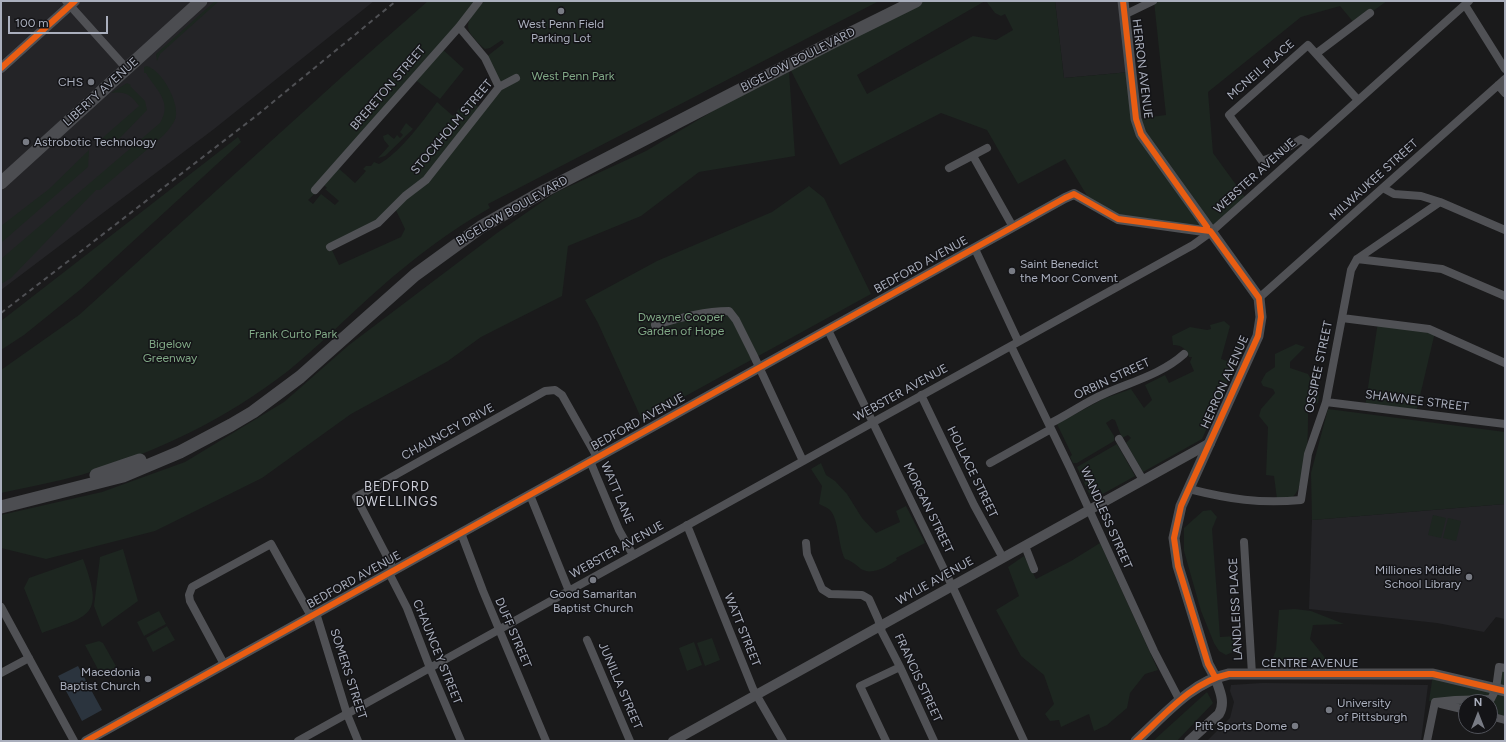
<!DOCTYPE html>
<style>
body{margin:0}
#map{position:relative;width:1506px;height:742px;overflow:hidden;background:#1a1a1b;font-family:Figtree,sans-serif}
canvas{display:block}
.frame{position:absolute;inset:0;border:2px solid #aaafbd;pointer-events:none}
.north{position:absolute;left:1458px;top:694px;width:40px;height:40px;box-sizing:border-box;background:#141417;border:1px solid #505259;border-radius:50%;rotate:0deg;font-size:11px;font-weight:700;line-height:16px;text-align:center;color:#aaafbd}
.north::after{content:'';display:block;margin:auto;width:14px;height:18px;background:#787b84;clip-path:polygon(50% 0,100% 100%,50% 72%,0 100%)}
.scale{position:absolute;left:8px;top:16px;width:100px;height:18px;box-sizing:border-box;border:2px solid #aaafbd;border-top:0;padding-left:5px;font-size:12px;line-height:14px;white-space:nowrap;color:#aaafbd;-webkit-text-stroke:3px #141417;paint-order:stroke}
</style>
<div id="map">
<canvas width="1506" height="742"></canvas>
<div class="frame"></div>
<div class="north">N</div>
<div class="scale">100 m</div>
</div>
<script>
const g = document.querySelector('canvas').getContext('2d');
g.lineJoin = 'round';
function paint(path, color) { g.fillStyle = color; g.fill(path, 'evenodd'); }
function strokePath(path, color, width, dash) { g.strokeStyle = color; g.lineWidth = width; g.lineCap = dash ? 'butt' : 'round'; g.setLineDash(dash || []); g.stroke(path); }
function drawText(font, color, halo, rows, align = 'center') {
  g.font = font + ' Figtree,sans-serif'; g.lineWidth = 3; g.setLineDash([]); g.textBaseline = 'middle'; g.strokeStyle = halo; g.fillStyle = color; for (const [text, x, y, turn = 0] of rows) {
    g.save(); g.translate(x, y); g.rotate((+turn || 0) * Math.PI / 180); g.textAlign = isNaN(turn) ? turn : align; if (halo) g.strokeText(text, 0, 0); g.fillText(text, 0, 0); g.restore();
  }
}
paint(new Path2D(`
 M 1,1 L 374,1 L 214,129 L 1,290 Z
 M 1055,1 L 1123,1 L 1130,72 L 1064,78 Z
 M 1505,504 L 1505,619 L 1496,617 L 1484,632 L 1437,623 L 1309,609 L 1312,520 Z
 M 1262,683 L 1428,685 L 1421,741 L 1207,741 L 1230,718 L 1234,702 L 1230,691 L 1231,685 Z`), '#242427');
paint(new Path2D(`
 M 215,1 L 219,1 L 160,54 L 157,61 L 156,54 Z
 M 428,1 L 479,1 L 440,47 L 464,69 L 440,99 L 413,78 L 336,166 L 355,183 L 366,171 L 363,169 L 366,166 L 371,166 L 374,162 L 379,164 C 400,153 423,121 437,102 L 453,116 L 468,98 L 481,109 L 498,87 L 485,58 L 504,43 L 502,40 L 490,48 L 485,49 C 481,46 477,42 474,38 C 460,23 474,14 484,1 L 879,1 L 488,204 L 490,208 C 451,230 414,258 380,288 C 349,315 320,345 288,371 C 226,419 156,453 81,475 C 55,482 27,487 1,493 L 1,370 L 79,315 L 344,75 ZM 324,185 L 327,188 L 325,189 L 339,201 L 335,205 L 321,194 L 313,204 L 308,200 ZM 394,206 L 405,229 L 401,237 L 339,265 L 330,246 L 378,223 Z
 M 916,1 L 985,1 L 857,75 L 867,94 L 973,36 L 996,40 L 1013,30 L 1005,14 L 1001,16 L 995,13 L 986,1 L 1055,1 L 1064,78 L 1130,72 L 1136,119 L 1166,115 L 1154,1 L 1387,1 L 1355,24 L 1340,6 L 1301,17 L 1208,92 L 1213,153 L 1247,200 L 1211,232 L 1129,221 L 1092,204 L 1065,159 L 1018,184 L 987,130 L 941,113 L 840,165 L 788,65 Z
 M 147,66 C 162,71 178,100 176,116 C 175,123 168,130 164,135 L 100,190 L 96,190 L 11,278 L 1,284 L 1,259 L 160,123 C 173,102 156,90 146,73 L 144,73 L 144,67 Z
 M 789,72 L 795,156 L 699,172 L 641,216 L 568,246 L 562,296 L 481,337 L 448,361 L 351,414 L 262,478 L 155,531 L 46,559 L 1,548 L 1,515 L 102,492 L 185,462 L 284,402 L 349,345 L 497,233 L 555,193 L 646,151 L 723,105 Z
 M 127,83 L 131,85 L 130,86 L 145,101 L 147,110 L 118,140 C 108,138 105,143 99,141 L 139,106 C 131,95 126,91 111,93 Z
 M 406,123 L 413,129 L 385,156 L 378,158 L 389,146 L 384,140 L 383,136 L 388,134 L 394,139 L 397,135 L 400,138 L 403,135 L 400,132 Z
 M 238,137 L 241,142 L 81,289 L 24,335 L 1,350 L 1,321 Z
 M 89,150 L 88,167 L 1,243 L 1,226 L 49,189 Z
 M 809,186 L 824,198 L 871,294 L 642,420 L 598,323 L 585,300 L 657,261 L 772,212 Z
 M 1224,321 L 1230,326 L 1221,359 L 1227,361 L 1239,344 L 1244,345 L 1202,439 L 1143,472 L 1126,443 L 1131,438 L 1128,435 L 1122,438 L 1115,420 L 1112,419 L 1106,423 L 1114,436 L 1114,441 L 1077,463 L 1073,463 L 1070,457 L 1072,455 L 1057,424 L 1103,399 L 1131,389 L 1144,408 L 1152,400 L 1145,385 L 1165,375 L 1169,383 L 1194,371 L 1190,362 L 1192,357 L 1189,357 C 1186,349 1182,345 1173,345 L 1172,336 L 1190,327 L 1207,330 L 1211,329 L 1210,325 Z
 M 1378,322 L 1435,332 L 1416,413 L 1365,407 Z
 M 1296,344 L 1305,347 L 1290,362 L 1290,368 L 1308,374 L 1319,394 L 1318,403 L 1308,408 C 1308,430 1309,481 1292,498 L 1277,499 L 1274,476 L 1266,475 L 1268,427 L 1259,416 L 1261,409 L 1275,393 L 1273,389 L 1263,386 L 1261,382 L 1266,373 L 1275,367 L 1275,354 Z
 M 1328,409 L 1505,432 L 1505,504 L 1312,520 L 1311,473 Z
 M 1117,444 L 1135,476 L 1092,500 L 1077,467 Z
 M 821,463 L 826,475 L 835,481 L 847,494 L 862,518 L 876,533 L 900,522 L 896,511 L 906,506 L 925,543 L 896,558 L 897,560 C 887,566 873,576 861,569 C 856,565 852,561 845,559 C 838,546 839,519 830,510 C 828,508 823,506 819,504 L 822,486 L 811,469 Z
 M 1211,510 L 1217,517 L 1212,529 L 1220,637 L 1237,636 L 1240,646 L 1235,651 L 1226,655 L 1219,651 L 1214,643 L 1201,611 L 1184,551 L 1184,528 L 1203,511 Z
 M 1433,515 L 1446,518 L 1441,538 L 1428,535 Z
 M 1448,518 L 1461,521 L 1456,541 L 1443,538 Z
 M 1100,543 L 1158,670 L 1145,674 L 1130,693 L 1127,708 L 1107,725 L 1094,731 L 1089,714 L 1061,727 L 1059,720 L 1050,721 L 1045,714 L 1054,704 L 1044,675 L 1021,656 L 996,610 L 1019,596 L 1008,567 L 1024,556 L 1036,579 L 1071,561 Z
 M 123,549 L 138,601 L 102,627 L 94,606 L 100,557 Z
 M 83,559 C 104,615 92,615 42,633 L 24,588 L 29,578 Z
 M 1295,609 L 1311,611 L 1344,624 L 1313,625 L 1310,639 L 1327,660 L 1271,663 L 1276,650 L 1279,610 Z
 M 159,611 L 166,624 L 144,636 L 137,622 Z
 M 167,626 L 175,640 L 153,652 L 146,638 Z
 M 712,638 L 720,660 L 705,666 L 697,643 Z
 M 99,641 L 103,643 L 117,668 L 102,677 L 85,645 Z
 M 694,642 L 702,665 L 687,671 L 679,648 Z
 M 1499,667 L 1505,668 L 1505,720 L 1490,716 L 1490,702 L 1466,702 L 1466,710 L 1429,701 L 1433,674 L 1496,689 Z
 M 1207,692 L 1213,703 L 1177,741 L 1153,741 Z`), '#1d2620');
paint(new Path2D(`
 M 78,666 L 102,710 L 82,721 L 58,676 Z`), '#2b343e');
strokePath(new Path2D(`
 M 66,1 L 127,69
 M 1465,5 L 1505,69
 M 1124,15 L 1153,1
 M 459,27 L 485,58 L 499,87
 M 1317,53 L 1370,13
 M 1498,85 L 1505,93
 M 1309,144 L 1301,139 L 1275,156 L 1262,161 L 1229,115 L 1308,45 L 1358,100
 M 973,156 L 1013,227
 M 949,168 L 987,148
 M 1383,188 L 1394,194 L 1421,196 L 1440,202
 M 315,190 L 459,27 L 479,1
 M 330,247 L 378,223 L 405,196 L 426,180 L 499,87 L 516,78
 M 975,249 L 1018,341
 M 1357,259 L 1442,269 L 1505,296
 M 1259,298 L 1505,79
 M 1342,318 L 1429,329 L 1505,363
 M 655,325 C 680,318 703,311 729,311 L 736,320 L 753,354 L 803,461
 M 828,330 L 955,592 L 1024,741
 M 1011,346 L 1070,468 L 1154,651 L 1180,701
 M 921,395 L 974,505 L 1003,558
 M 1326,402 L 1505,424
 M 1049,424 C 1068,415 1085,402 1104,394 C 1131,382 1162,374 1184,354
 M 1119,439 L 1143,480
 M 590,461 L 619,530 L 633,555
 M 990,463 L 1051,429
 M 1189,489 C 1229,499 1260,504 1301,500 L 1308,454 L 1326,402 L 1351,270 L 1357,259 L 1440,202 L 1505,230
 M 530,495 L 569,591
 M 687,525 L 753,689 L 783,741
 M 461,533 L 483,591 L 546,741
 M 1244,542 L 1252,674
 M 806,543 L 807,554 L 822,589 L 830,594 L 862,595 L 869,599 L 878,619 L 882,632 L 900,667 L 934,741
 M 1025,546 L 1034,569
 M 394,570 L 356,497 L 545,391 L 555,390 L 562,395 L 597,457
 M 389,573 L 407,608 L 430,668 L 461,741
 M 1,607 L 74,741
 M 316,613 L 347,714 L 358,741
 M 587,640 L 630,741
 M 224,664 L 190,601 L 189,595 L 192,587 L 271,544 L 311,616
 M 1,673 L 29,658
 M 1441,704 L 1466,710
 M 1490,716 L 1505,720
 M 298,741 L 1193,245 L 1211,232 L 1469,1
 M 886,741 L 860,686 L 900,667
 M 1427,741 L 1435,702 L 1455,700 L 1491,699 L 1496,689 L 1499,667 L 1505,668`), '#505155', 8);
strokePath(new Path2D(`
 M 1,68 L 75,1
 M 86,741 L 1065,198 L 1074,194 L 1118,219 L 1211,232
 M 673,741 L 1210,443
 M 1189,741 L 1219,714 C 1226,702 1219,689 1215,677`), '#505155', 10);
strokePath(new Path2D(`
 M 1123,1 L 1136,119 L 1141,134 L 1259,298 L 1261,317 L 1258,336 L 1181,506 L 1174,538 L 1178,566 L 1208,664 L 1215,677
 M 1136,741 C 1164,716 1191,682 1229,674 L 1433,674 L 1505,691`), '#4e4f53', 11);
strokePath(new Path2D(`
 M 1,183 L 201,1
 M 96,475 L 140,460
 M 1,507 L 123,476 L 180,452 L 231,425 L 253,412 L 300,377 L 415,275 L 481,227 L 546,190 L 829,44 L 916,1`), '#4c4d51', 13);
strokePath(new Path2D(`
 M 1,313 L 256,116 L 396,1`), '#4f5054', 2, [5, 4]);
strokePath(new Path2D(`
 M 1123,1 L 1136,119 L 1141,134 L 1207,227
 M 1,68 L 75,1
 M 1211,232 L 1259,298 L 1261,317 L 1258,336 L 1181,506 L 1174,538 L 1178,566 L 1208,664 L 1215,677
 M 86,741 L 1065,198 L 1074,194 L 1118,219 L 1210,231
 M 1136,741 C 1164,716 1191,682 1229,674 L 1433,674 L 1505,691`), '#e95d12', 6);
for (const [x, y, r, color] of [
 [561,11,4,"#787b84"],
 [91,82,4,"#787b84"],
 [26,142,4,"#787b84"],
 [1012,271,4,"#787b84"],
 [1469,577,4,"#787b84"],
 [593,580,4,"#787b84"],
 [148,679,4,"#787b84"],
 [1329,710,4,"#787b84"],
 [1295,726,4,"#787b84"]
]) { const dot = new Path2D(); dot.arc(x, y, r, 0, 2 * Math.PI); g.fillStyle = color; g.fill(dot); strokePath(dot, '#141417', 1.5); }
drawText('12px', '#aaafbd', '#141417', [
 ["West Penn Field",561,24,"center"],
 ["Parking Lot",561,38,"center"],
 ["CHS",83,82],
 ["Astrobotic Technology",34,142,"left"],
 ["Saint Benedict",1020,264,"left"],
 ["the Moor Convent",1020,278,"left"],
 ["Milliones Middle",1461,570],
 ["School Library",1461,584],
 ["Good Samaritan",593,594,"center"],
 ["Baptist Church",593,608,"center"],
 ["Macedonia",140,672],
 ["Baptist Church",140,686],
 ["University",1337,703,"left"],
 ["of Pittsburgh",1337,717,"left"],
 ["Pitt Sports Dome",1287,726]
], 'right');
drawText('12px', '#aaafbd', '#141417', [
 ["BIGELOW BOULEVARD",798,60,-27],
 ["HERRON AVENUE",1142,69,83],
 ["MCNEIL PLACE",1261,70,-41],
 ["BRERETON STREET",388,88,-49],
 ["LIBERTY AVENUE",101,92,-42],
 ["STOCKHOLM STREET",452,127,-50],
 ["WEBSTER AVENUE",1255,176,-42],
 ["MILWAUKEE STREET",1374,180,-42],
 ["BIGELOW BOULEVARD",512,211,-30],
 ["BEDFORD AVENUE",921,265,-29],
 ["OSSIPEE STREET",1319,367,-78],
 ["ORBIN STREET",1112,379,-25],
 ["HERRON AVENUE",1225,382,-66],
 ["WEBSTER AVENUE",901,393,-29],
 ["SHAWNEE STREET",1417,401,7],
 ["BEDFORD AVENUE",638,422,-29],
 ["CHAUNCEY DRIVE",448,432,-29],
 ["HOLLACE STREET",972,472,64],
 ["WATT LANE",617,493,67],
 ["MORGAN STREET",928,508,64],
 ["WANDLESS STREET",1106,518,66],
 ["WEBSTER AVENUE",617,550,-29],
 ["BEDFORD AVENUE",354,580,-29],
 ["WYLIE AVENUE",935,581,-29],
 ["LANDLEISS PLACE",1236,609,-93],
 ["WATT STREET",742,630,68],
 ["DUFF STREET",513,633,67],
 ["CHAUNCEY STREET",437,652,68],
 ["CENTRE AVENUE",1310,663],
 ["SOMERS STREET",348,674,72],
 ["FRANCIS STREET",918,678,65],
 ["JUNILLA STREET",620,686,67]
]);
drawText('12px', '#80a986', '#141417', [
 ["West Penn Park",573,76],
 ["Dwayne Cooper",681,317],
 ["Garden of Hope",681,331],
 ["Frank Curto Park",293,334],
 ["Bigelow",170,344],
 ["Greenway",170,358]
]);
g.letterSpacing = '1px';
drawText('13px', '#ccced8', '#141417', [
 ["BEDFORD",397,487],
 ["DWELLINGS",397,502]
]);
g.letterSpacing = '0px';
</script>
